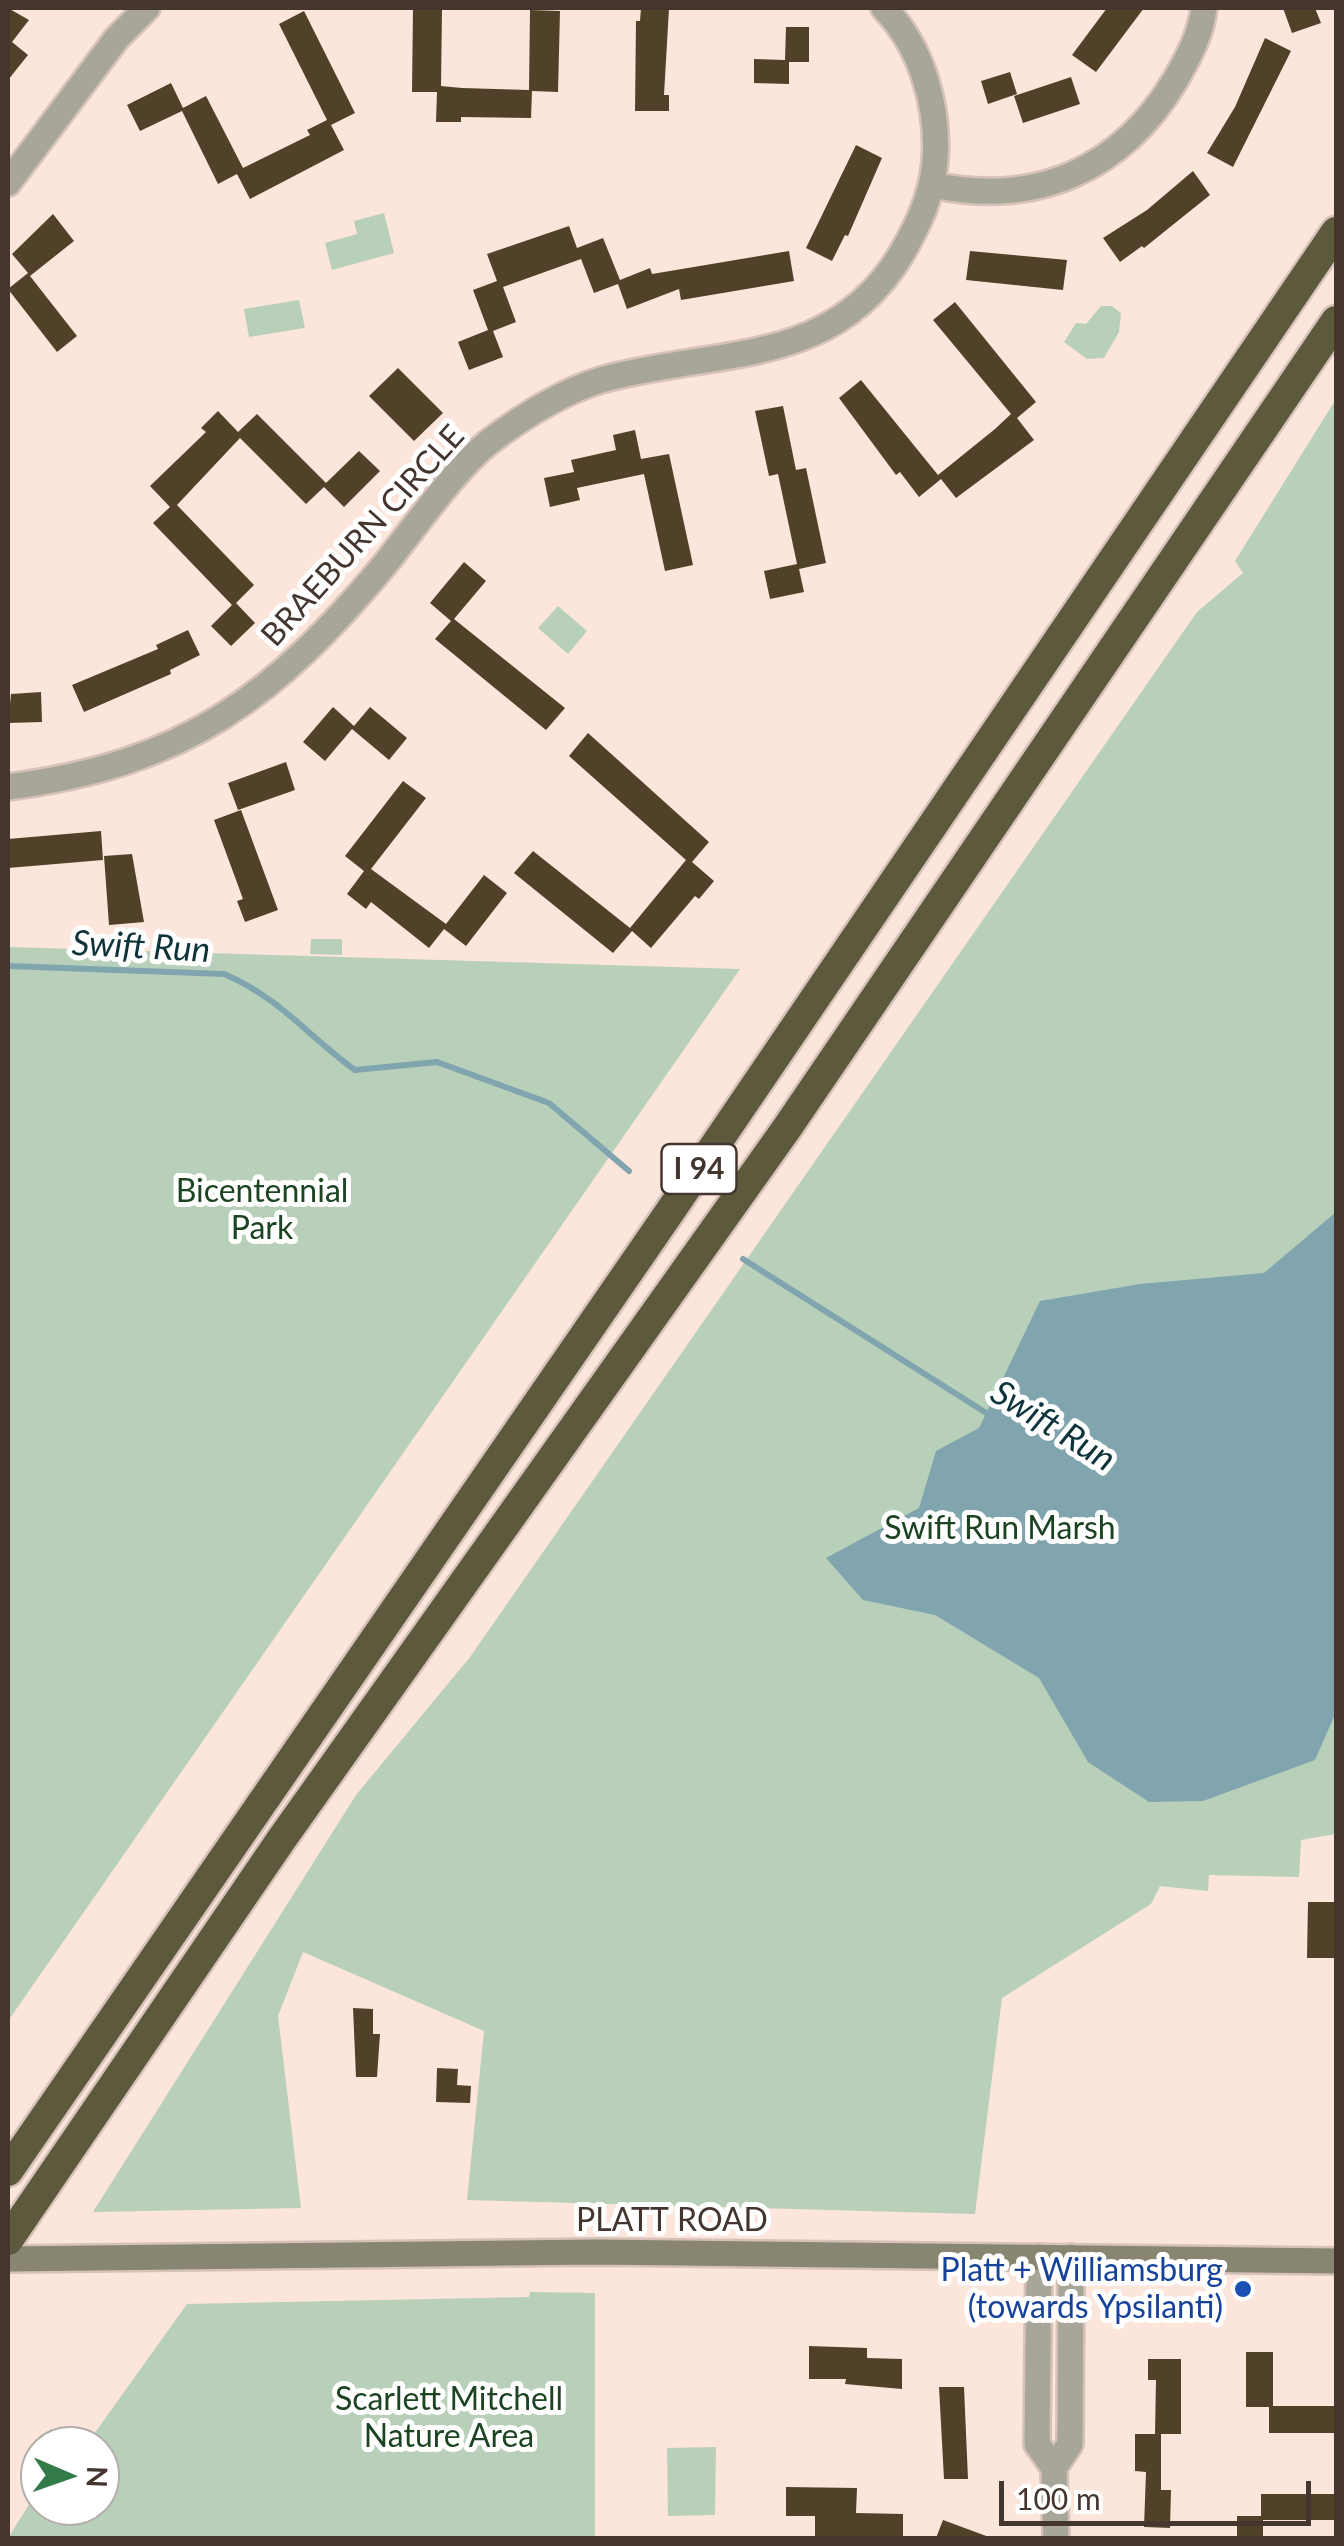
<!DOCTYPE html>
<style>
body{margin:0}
#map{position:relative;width:1344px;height:2546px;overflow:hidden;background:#fce5db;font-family:Lato,sans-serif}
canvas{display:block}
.frame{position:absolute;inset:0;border:10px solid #44352f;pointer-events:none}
.north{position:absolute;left:20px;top:2426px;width:100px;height:100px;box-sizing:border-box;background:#fff;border:2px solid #b4aeac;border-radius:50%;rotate:92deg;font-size:28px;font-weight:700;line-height:40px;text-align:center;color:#44352f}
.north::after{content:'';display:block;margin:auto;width:35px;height:45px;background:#337b48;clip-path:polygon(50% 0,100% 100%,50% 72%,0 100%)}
.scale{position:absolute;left:999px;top:2481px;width:312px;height:45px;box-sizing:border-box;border:5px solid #44352f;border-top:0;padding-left:12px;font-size:30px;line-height:35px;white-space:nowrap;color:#44352f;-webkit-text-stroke:8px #fff;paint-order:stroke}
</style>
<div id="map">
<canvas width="1344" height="2546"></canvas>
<div class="frame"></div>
<div class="north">N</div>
<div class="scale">100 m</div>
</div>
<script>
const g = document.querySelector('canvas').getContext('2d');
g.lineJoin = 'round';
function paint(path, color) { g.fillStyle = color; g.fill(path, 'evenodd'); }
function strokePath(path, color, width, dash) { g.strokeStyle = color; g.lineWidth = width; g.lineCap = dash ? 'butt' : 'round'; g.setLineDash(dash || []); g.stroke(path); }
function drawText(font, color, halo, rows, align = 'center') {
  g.font = font + ' Lato,sans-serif'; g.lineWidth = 10; g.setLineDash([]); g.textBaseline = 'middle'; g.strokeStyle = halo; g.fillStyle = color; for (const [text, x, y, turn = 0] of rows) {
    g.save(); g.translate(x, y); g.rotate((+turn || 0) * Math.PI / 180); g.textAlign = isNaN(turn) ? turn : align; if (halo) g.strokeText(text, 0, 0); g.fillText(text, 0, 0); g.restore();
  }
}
paint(new Path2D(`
 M 384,213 L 394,253 L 332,270 L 325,243 L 357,234 L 354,221 Z
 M 299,300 L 305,328 L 249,337 L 244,309 Z
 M 1101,306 L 1112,306 L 1121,313 L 1119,332 L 1104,358 L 1087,359 L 1064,342 L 1076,323 L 1086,324 Z
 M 1336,399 L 1336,1834 L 1301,1840 L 1299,1877 L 1209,1875 L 1208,1891 L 1160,1886 L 1151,1904 L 1002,1998 L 975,2214 L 467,2200 L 484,2031 L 303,1952 L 278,2016 L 301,2208 L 93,2212 L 356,1795 L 470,1657 L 1197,612 L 1243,573 L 1235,561 Z
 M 558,606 L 587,631 L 568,654 L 538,628 Z
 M 311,939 L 342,939 L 342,955 L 310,954 Z
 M 8,947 L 740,969 L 8,2021 Z
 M 530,2292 L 595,2293 L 595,2538 L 8,2538 L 40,2487 L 40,2506 L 100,2506 L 100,2446 L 68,2446 L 71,2441 L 89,2441 L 187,2304 L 529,2297 Z
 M 716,2447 L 715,2515 L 668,2516 L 667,2448 Z`), '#b8d0b9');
paint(new Path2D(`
 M 1336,1212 L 1336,1712 L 1315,1760 L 1203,1801 L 1149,1802 L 1088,1762 L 1039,1678 L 935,1615 L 863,1600 L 826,1558 L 919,1508 L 936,1451 L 979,1428 L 1040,1301 L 1140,1284 L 1264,1273 Z`), '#80a5af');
strokePath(new Path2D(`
 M 8,966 L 224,974 C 279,997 309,1037 355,1070 L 437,1062 L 549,1103 L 629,1171
 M 743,1259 L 991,1416`), '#80a5af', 6);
paint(new Path2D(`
 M 8,8 L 29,20 L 12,42 L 28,55 L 8,80 Z
 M 413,8 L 442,8 L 441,86 L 462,88 L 529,90 L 530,10 L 560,11 L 558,92 L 532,91 L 531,118 L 461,117 L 461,122 L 436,122 L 437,92 L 412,92 Z
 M 641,8 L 669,8 L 664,95 L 669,95 L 669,111 L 635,111 L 636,21 L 640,21 Z
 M 1107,8 L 1144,8 L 1096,72 L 1072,55 Z
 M 1283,8 L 1315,8 L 1321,23 L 1292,33 Z
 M 304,11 L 355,113 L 331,125 L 344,150 L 250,199 L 237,174 L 218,184 L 182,111 L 140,131 L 127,105 L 171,83 L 183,108 L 206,96 L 243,168 L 310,135 L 307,130 L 327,120 L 279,24 Z
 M 786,27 L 809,27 L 809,62 L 789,62 L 789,84 L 754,83 L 754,59 L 785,60 Z
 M 1265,38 L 1291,51 L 1233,167 L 1207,153 L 1235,107 Z
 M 1010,72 L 1017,94 L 988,104 L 981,81 Z
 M 1071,77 L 1080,104 L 1023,123 L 1014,96 Z
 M 856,145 L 882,158 L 848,236 L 845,235 L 832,261 L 806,248 Z
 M 1193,171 L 1210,195 L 1144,248 L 1142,246 L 1120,262 L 1103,238 L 1147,210 Z
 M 53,214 L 74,241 L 30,276 L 77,336 L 57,352 L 8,289 L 28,273 L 12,254 Z
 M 569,226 L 577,248 L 603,238 L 620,280 L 650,268 L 652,274 L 789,251 L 794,281 L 681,300 L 679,289 L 627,309 L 618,284 L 594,293 L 581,259 L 503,287 L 516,322 L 493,331 L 503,357 L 469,370 L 458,342 L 488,330 L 473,290 L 497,281 L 487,254 Z
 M 970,251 L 1067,260 L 1063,290 L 966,280 Z
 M 955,302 L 1036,402 L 1017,418 L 1034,440 L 956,498 L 941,479 L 919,497 L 900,472 L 896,475 L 839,398 L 861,380 L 938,475 L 995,429 L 1011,414 L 933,320 Z
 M 398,368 L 443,413 L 414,441 L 369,396 Z
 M 783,406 L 796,470 L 806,468 L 826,563 L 799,569 L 804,592 L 770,599 L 764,571 L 797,564 L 778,474 L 769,476 L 755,411 Z
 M 218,411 L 238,432 L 257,414 L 326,483 L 359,451 L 380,471 L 344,507 L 324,487 L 306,504 L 240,438 L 177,505 L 254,585 L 236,603 L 255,623 L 231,646 L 211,626 L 232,605 L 153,523 L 170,507 L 150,486 L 206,432 L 201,428 Z
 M 635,430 L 641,459 L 669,454 L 693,565 L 665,571 L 644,474 L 577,488 L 580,500 L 550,507 L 544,478 L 574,472 L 571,460 L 616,450 L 613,435 Z
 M 464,562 L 486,581 L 454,619 L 565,708 L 546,730 L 435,639 L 451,621 L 430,603 Z
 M 188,630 L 200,655 L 170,670 L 171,674 L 84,712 L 72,685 L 158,649 L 156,645 Z
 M 41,692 L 42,722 L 8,723 L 11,694 Z
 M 333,707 L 354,726 L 370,707 L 407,738 L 389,760 L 352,729 L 325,761 L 303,742 Z
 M 588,733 L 709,842 L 692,862 L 714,881 L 699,899 L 695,896 L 651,948 L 632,931 L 613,953 L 514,873 L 533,851 L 630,928 L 686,860 L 569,756 Z
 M 286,762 L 295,790 L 238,810 L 228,783 Z
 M 403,781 L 426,798 L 371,869 L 446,924 L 484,875 L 507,893 L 466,946 L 444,929 L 429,948 L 371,902 L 366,909 L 347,894 L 364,871 L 345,856 Z
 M 241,810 L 278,910 L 245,922 L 237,901 L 243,899 L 214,820 Z
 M 101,831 L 103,860 L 8,868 L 8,839 Z
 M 132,854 L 144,922 L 109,925 L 104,856 Z
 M 1308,1902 L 1336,1902 L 1336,1958 L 1307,1958 Z
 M 353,2008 L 373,2009 L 373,2034 L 380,2034 L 377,2077 L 356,2077 Z
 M 437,2068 L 458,2069 L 457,2085 L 471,2086 L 470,2103 L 436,2102 Z
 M 809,2346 L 867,2348 L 867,2358 L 902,2359 L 902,2389 L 845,2384 L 846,2379 L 809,2379 Z
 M 1246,2352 L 1273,2352 L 1273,2406 L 1336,2406 L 1336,2433 L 1269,2433 L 1269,2407 L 1246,2407 Z
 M 1148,2359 L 1181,2359 L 1181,2434 L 1161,2434 L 1161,2490 L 1171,2490 L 1170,2528 L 1144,2527 L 1146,2472 L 1135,2471 L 1135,2434 L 1155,2434 L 1156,2380 L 1148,2380 Z
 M 939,2387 L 964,2387 L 968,2479 L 944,2479 Z
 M 786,2487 L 857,2488 L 856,2513 L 903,2514 L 903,2538 L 815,2538 L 815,2516 L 786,2516 Z
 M 1261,2494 L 1336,2494 L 1336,2520 L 1263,2520 L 1263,2538 L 1237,2538 L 1237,2516 L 1261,2516 Z
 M 943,2520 L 989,2537 L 988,2538 L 936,2538 Z`), '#514129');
const street = new Path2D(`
 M 8,183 L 117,38 L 147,8
 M 933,185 C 1036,207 1122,170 1176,79 C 1189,56 1201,34 1204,8
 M 8,787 C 185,764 274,698 386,563 C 414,528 455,469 489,442 C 522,417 561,392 601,380 C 716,348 833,369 902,253 C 919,223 932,196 935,161 C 939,107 922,47 884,8
 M 1039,2257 L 1037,2444 L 1054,2468
 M 1056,2538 L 1054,2468 L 1070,2444 L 1071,2257`);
const secondary = new Path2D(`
 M 8,2259 L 596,2252 L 1336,2261`);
const highway = new Path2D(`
 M 8,2171 L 669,1213 L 1336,232
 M 8,2240 L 281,1840 L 787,1128 L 1336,321`);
strokePath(street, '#d7c2b9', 30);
strokePath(secondary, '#d7c2b9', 30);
strokePath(highway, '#d7c2b9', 35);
strokePath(street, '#a8a699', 25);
strokePath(secondary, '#888571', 25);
strokePath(highway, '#5d593d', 30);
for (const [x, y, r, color] of [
 [1243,2289,10,"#1a4fb4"]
]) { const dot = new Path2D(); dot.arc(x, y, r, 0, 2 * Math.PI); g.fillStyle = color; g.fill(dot); strokePath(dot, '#fff', 4); }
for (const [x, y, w] of [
 [699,1169,75]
]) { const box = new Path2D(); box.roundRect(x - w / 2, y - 25, w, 50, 8); g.fillStyle = '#fff'; g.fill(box); strokePath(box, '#44352f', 2.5); }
drawText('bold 30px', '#44352f', null, [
 ["I 94",699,1169]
]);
drawText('32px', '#44352f', '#fff', [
 ["BRAEBURN CIRCLE",363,536,-48],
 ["PLATT ROAD",672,2221]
]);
drawText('32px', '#1c4322', '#fff', [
 ["Bicentennial",262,1192],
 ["Park",262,1229],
 ["Swift Run Marsh",1000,1529],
 ["Scarlett Mitchell",449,2400],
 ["Nature Area",449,2437]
]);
drawText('32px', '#164399', '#fff', [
 ["Platt + Williamsburg",1223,2271],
 ["(towards Ypsilanti)",1223,2308]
], 'right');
drawText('italic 35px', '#0d333b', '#fff', [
 ["Swift Run",141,947,3],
 ["Swift Run",1053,1426,32]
]);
</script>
